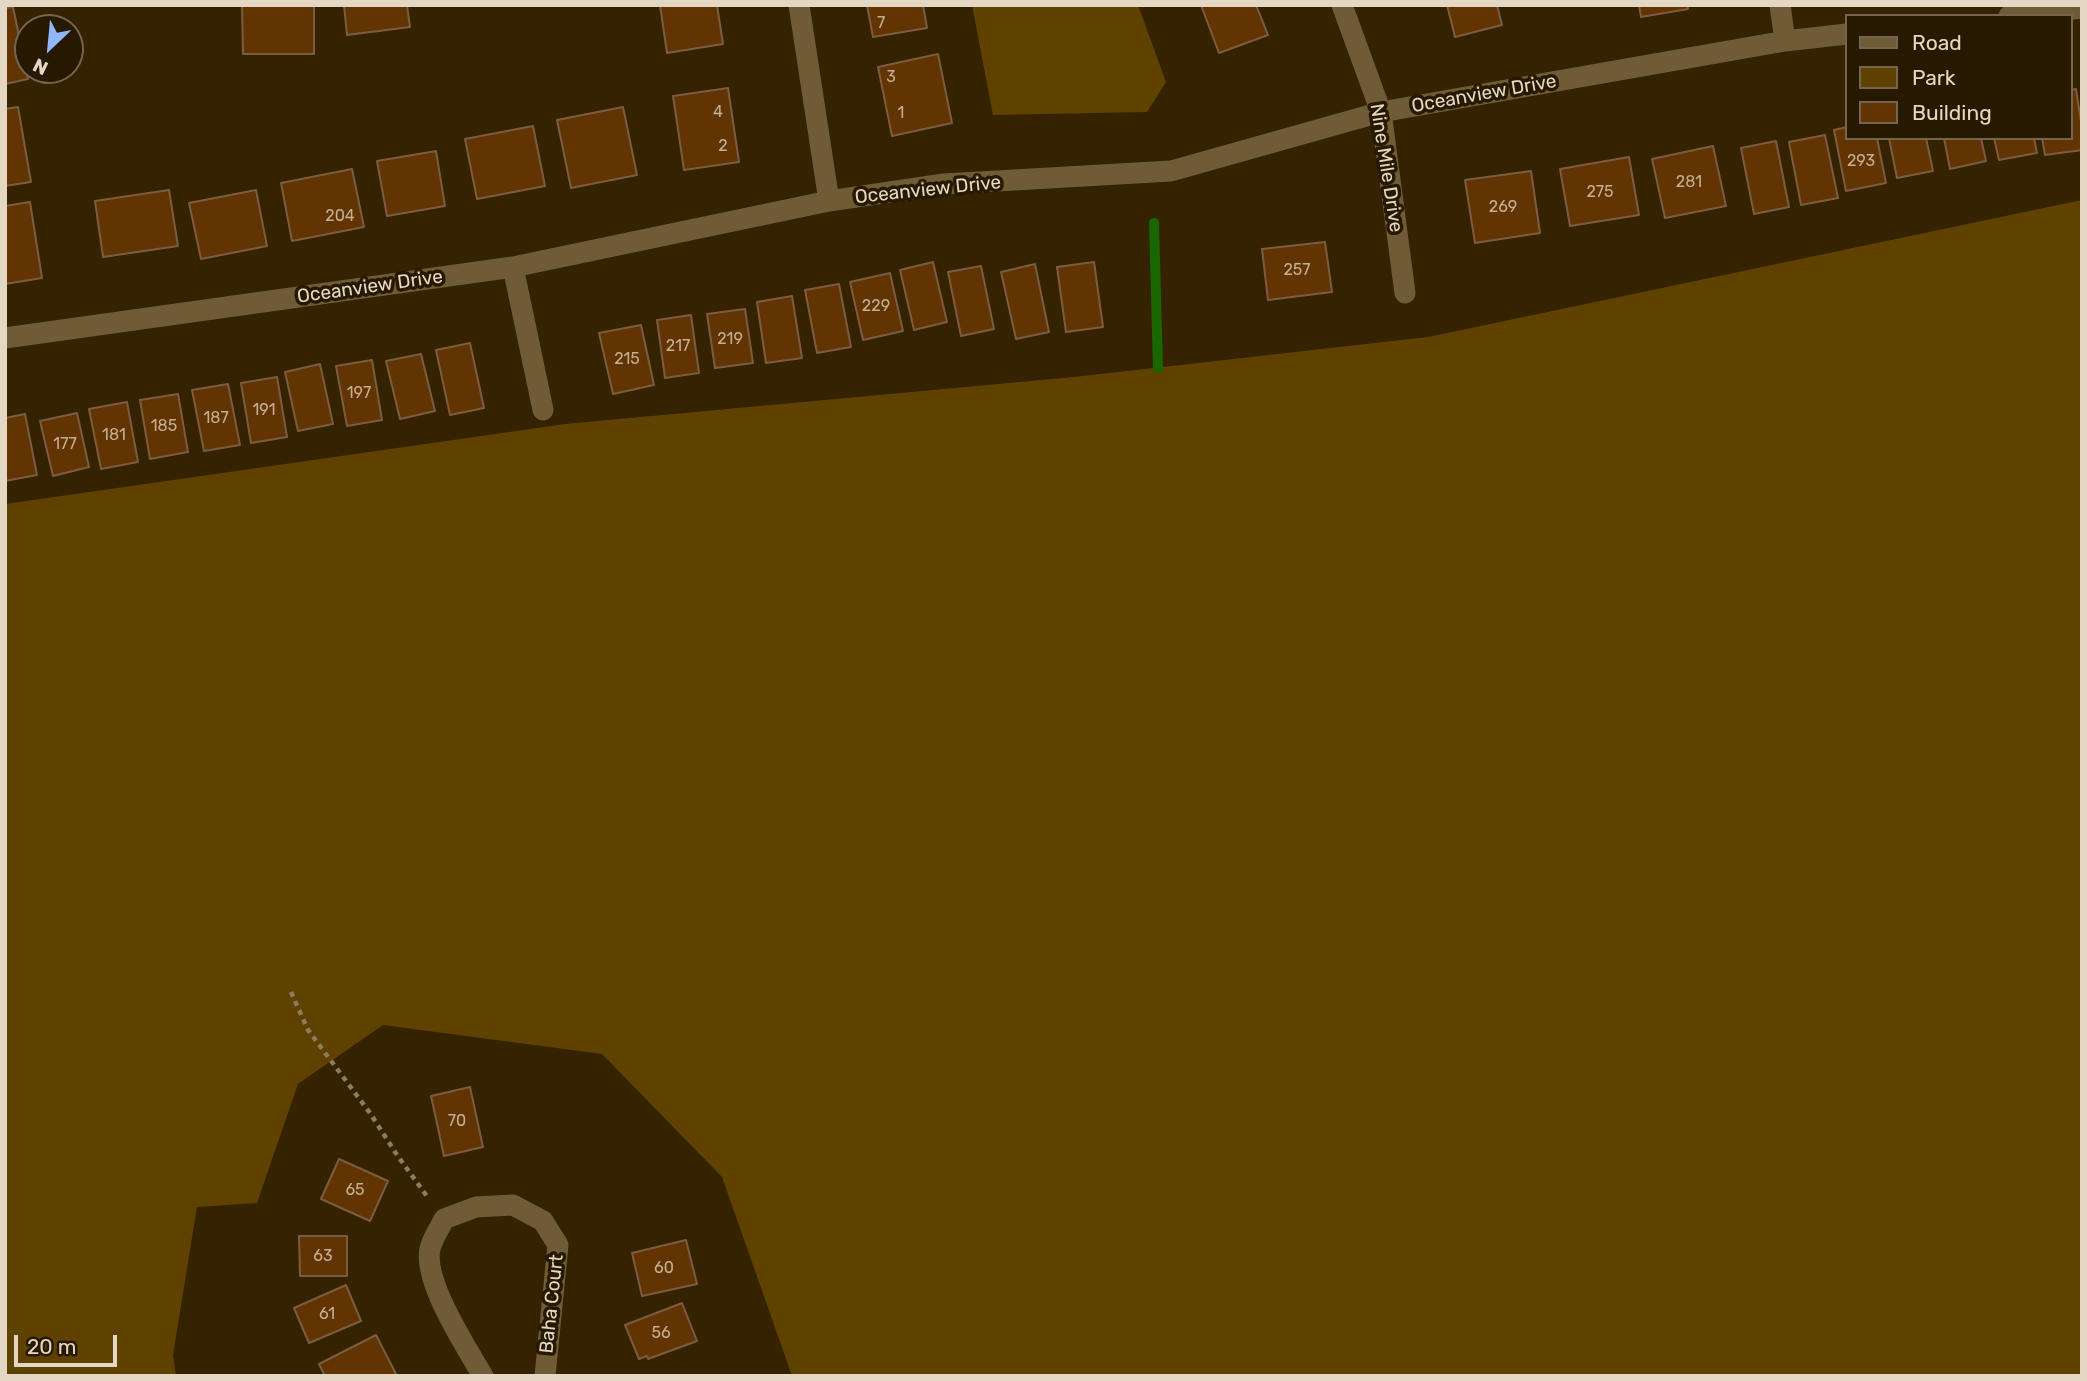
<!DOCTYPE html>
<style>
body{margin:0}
#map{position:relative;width:2087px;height:1381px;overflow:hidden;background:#342200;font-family:Rubik,sans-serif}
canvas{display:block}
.frame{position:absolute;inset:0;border:7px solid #e4d8c5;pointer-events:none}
.legend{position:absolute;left:1845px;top:14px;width:228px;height:126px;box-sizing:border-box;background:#271900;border:2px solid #73654f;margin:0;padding:9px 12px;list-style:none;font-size:21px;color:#e4d8c5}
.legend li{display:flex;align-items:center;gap:14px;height:35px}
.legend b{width:35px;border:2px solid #73654f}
.north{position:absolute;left:14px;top:14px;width:70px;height:70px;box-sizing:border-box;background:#271900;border:2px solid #73654f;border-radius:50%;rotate:206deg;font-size:19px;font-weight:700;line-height:28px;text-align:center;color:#e4d8c5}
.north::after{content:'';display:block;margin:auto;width:24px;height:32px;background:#8fb8fd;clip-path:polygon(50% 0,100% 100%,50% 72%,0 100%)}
.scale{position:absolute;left:14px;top:1335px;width:103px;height:32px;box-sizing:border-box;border:4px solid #e4d8c5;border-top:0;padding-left:9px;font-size:21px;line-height:24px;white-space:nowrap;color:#e4d8c5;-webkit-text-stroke:5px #271900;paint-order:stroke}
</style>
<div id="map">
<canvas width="2087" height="1381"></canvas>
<div class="frame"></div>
<ul class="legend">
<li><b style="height:9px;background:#705b37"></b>Road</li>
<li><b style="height:19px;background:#5f4200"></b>Park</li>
<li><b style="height:19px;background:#623402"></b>Building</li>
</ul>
<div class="north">N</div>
<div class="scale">20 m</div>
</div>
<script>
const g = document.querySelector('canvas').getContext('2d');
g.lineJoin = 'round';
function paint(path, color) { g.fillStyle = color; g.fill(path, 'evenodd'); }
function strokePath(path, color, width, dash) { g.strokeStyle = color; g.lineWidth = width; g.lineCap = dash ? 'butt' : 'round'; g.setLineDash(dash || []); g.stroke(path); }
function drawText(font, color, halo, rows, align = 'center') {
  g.font = font + ' Rubik,sans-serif'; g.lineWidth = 7; g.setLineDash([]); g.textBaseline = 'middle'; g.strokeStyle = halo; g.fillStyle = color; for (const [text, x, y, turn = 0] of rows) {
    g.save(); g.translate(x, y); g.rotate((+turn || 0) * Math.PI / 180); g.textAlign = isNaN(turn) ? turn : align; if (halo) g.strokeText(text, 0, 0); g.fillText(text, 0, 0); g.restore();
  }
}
paint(new Path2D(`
 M 972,5 L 1138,5 L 1166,82 L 1147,112 L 993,115 Z
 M 2082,200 L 2082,1376 L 792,1376 L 722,1177 L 602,1054 L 383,1025 L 298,1084 L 257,1203 L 197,1207 L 173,1355 L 176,1376 L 5,1376 L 5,504 L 565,424 L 1074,377 L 1428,337 Z`), '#5f4200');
strokePath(new Path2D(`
 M 1154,223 L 1158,368`), '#1a6601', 10);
const building = new Path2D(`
 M 242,5 L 314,5 L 314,54 L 243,54 Z
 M 344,5 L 407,5 L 410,27 L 347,35 Z
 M 660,5 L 717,5 L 723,44 L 667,53 Z
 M 867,5 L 923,5 L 927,28 L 873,37 Z
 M 1201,5 L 1256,5 L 1268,35 L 1219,53 Z
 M 1447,5 L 1497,5 L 1502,25 L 1455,37 Z
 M 1639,5 L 1687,5 L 1688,9 L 1641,17 Z
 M 13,7 L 28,79 L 5,84 L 5,8 Z
 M 938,54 L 952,123 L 892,136 L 878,67 Z
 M 728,88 L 739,162 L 684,170 L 673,96 Z
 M 2076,89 L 2082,128 L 2082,150 L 2045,155 L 2042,138 L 2071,138 L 2071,90 Z
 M 18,107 L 31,182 L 5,186 L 5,109 Z
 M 623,107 L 637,175 L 571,188 L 557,120 Z
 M 533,126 L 545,186 L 477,199 L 465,139 Z
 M 1847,127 L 1847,138 L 1877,138 L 1886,183 L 1846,191 L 1834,130 Z
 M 1825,135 L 1838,198 L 1801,205 L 1789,142 Z
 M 1889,138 L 1926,138 L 1933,171 L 1897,178 Z
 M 1944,138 L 1981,138 L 1986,161 L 1950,169 Z
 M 1994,138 L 2034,138 L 2037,153 L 1999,160 Z
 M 1776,141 L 1789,207 L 1754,214 L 1741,148 Z
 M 1713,146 L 1726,206 L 1665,218 L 1652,159 Z
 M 436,151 L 445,206 L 387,216 L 377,161 Z
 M 1629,157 L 1639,215 L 1570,226 L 1560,169 Z
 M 352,169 L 364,227 L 292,241 L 281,183 Z
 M 1531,171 L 1540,233 L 1475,243 L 1465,180 Z
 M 169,190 L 178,246 L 103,257 L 95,201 Z
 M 256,190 L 267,246 L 201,259 L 189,203 Z
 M 30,202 L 42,278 L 5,284 L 5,206 Z
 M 1325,242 L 1332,292 L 1268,300 L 1262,249 Z
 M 933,262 L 947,322 L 914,330 L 900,270 Z
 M 1094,262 L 1103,327 L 1066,332 L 1057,267 Z
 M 1035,264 L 1049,332 L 1016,339 L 1001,272 Z
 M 981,266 L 994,329 L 961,336 L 948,272 Z
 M 890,273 L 903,331 L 863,340 L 850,282 Z
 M 839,284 L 851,347 L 817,353 L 805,290 Z
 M 792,296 L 802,358 L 766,363 L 757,302 Z
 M 745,309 L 753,363 L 715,368 L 707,314 Z
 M 691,315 L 699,373 L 665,378 L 657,320 Z
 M 641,325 L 654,385 L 613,394 L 599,333 Z
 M 470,343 L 484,408 L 450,415 L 436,350 Z
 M 421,354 L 435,411 L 400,419 L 386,361 Z
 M 372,360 L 382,420 L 347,426 L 336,366 Z
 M 320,364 L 333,424 L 298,431 L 285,372 Z
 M 277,377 L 287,437 L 251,443 L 241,383 Z
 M 228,384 L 240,445 L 204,451 L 192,390 Z
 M 178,394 L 188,452 L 150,459 L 140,400 Z
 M 127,402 L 138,462 L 101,469 L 89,409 Z
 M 77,413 L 89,467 L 53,476 L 40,421 Z
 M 25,414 L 37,475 L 5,481 L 5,418 Z
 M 470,1087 L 483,1147 L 444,1156 L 431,1096 Z
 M 339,1159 L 388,1181 L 370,1221 L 321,1199 Z
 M 299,1236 L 347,1236 L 347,1276 L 300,1276 Z
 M 686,1240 L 697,1284 L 642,1296 L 632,1253 Z
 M 346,1285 L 361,1321 L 309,1343 L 294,1308 Z
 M 682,1303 L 697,1341 L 648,1359 L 647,1356 L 639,1359 L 625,1325 Z
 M 376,1335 L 396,1374 L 392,1376 L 325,1376 L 319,1364 Z`);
paint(building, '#623402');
strokePath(building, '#7c5c41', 2);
strokePath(new Path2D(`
 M 291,992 L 308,1030 L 370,1113 L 397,1155 L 429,1199`), '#8b7c62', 4.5, [5, 5]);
strokePath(new Path2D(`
 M 799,5 L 829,201
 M 1780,5 L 1785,41
 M 2009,16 L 2082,8
 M 513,267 L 543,410
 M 5,338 L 513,267 L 829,201 L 944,184 L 1171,171 L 1381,112 L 1785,41 L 1847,34
 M 483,1376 C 466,1347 423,1281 430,1249 C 432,1239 440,1228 444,1219 L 476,1207 L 513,1205 L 543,1221 L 558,1245 L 545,1376`), '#705b37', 21);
strokePath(new Path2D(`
 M 1342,5 L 1381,112 L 1405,293`), '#705b37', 21);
drawText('16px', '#c4af94', null, [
 ["7",881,23],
 ["3",891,77],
 ["4",718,112],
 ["1",901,113],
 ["2",723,146],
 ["293",1861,161],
 ["281",1689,182],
 ["275",1600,192],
 ["269",1503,207],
 ["204",340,216],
 ["257",1297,270],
 ["229",876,306],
 ["219",730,339],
 ["217",678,346],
 ["215",627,359],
 ["197",359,393],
 ["191",264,410],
 ["187",216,418],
 ["185",164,426],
 ["181",114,435],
 ["177",65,444],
 ["70",457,1121],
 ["65",355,1190],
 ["63",323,1256],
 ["60",664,1268],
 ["61",327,1314],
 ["56",661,1333]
]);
drawText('19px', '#e4d8c5', '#271900', [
 ["Oceanview Drive",1484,94,-10],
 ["Nine Mile Drive",1386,168,81],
 ["Oceanview Drive",928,190,-6],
 ["Oceanview Drive",370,287,-8],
 ["Baha Court",552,1304,-84]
]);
</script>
